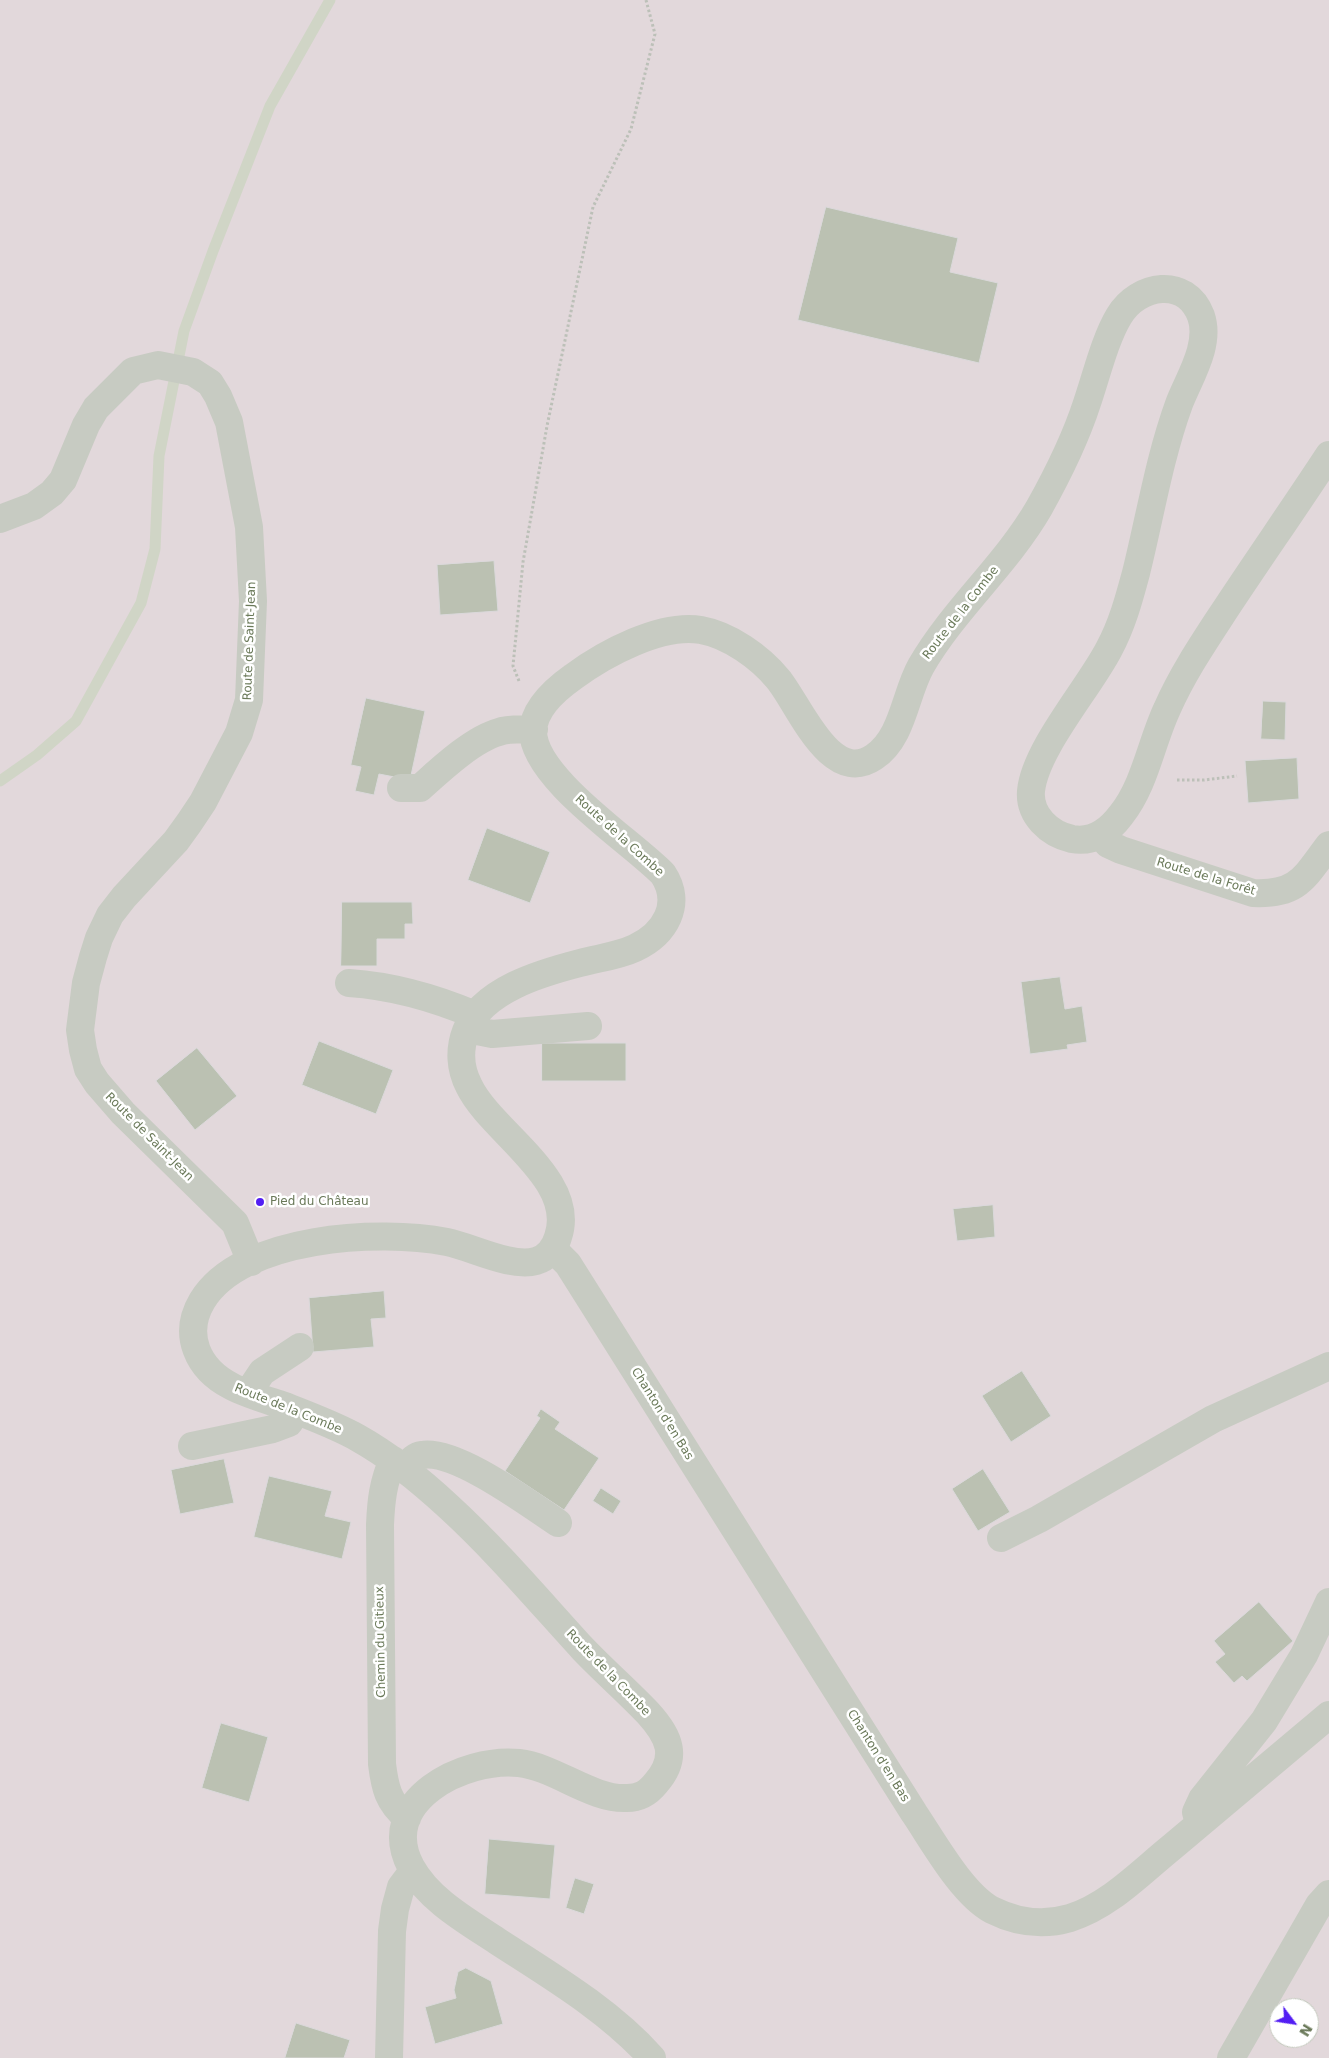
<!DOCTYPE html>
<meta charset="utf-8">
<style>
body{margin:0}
#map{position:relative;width:1329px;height:2058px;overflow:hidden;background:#faf7fa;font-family:"DejaVu Sans",sans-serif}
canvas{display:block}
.north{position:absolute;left:1269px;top:1998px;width:50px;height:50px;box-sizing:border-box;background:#fff;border:1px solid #c3c9bd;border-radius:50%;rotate:121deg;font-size:14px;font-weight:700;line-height:20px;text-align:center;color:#6a7959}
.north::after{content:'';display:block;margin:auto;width:18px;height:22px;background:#531ef3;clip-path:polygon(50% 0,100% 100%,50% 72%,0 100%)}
</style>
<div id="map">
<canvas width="1329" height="2058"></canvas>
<div class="north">N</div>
</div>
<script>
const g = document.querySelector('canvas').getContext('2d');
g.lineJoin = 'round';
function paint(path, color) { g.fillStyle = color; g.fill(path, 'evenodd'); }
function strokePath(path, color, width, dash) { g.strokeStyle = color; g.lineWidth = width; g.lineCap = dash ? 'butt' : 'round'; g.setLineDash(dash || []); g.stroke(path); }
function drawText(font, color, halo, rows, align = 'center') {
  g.font = font + ' "DejaVu Sans",sans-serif'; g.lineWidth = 5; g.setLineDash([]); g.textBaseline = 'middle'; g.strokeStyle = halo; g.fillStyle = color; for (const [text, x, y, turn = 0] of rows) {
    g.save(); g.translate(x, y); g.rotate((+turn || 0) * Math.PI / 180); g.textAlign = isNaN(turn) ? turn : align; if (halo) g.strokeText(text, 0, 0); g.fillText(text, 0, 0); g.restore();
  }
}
paint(new Path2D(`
 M 0,0 L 1329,0 L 1329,2058 L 0,2058 ZM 1279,2008 L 1309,2008 L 1309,2038 L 1279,2038 Z`), '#e2d8db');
strokePath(new Path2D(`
 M 0,781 L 37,755 L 76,721 L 141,603 L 155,549 L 159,456 L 184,331 L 213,251 L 270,106 L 330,0`), '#d0d5c6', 11);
const building = new Path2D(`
 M 826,207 L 958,238 L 950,272 L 998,283 L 979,363 L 798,320 Z
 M 494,561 L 498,611 L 440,615 L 437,565 Z
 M 366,698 L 425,711 L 410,780 L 379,774 L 374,795 L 355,791 L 361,767 L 351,765 Z
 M 1263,701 L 1286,702 L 1285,740 L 1261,739 Z
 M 1297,758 L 1299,799 L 1248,803 L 1245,761 Z
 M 487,828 L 550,852 L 530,903 L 468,880 Z
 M 342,902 L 412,902 L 413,924 L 405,924 L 405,939 L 377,939 L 377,966 L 341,966 Z
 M 1060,977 L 1065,1009 L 1082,1006 L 1087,1042 L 1067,1045 L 1068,1049 L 1030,1054 L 1021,982 Z
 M 319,1041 L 393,1070 L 376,1114 L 302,1085 Z
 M 542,1043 L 626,1043 L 626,1081 L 542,1081 Z
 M 197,1048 L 237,1096 L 195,1130 L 156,1081 Z
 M 993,1205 L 995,1237 L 957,1241 L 953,1209 Z
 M 384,1291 L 386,1318 L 371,1319 L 374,1347 L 313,1352 L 309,1298 Z
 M 1022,1371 L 1051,1416 L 1011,1442 L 982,1396 Z
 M 541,1409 L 560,1422 L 555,1429 L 599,1458 L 564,1510 L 505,1471 L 540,1418 L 537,1416 Z
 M 224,1459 L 234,1503 L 180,1514 L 171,1470 Z
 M 983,1469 L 1010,1512 L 978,1531 L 952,1489 Z
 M 269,1476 L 332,1491 L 325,1516 L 351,1522 L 342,1559 L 254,1537 Z
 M 601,1488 L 621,1501 L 613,1514 L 593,1501 Z
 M 1259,1602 L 1293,1641 L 1247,1681 L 1242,1676 L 1234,1683 L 1215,1662 L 1225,1654 L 1214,1641 Z
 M 221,1723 L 268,1737 L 249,1802 L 202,1788 Z
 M 489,1839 L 555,1845 L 550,1899 L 485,1894 Z
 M 575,1878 L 594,1884 L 584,1914 L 566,1908 Z
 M 466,1968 L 491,1981 L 503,2024 L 435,2044 L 425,2007 L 456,1998 L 454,1990 L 458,1972 Z
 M 296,2023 L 350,2040 L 344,2058 L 285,2058 Z`);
paint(building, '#bbc1b2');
strokePath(building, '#dbd9db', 1);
strokePath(new Path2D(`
 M 519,681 L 513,666 L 523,562 L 547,426 L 593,207 L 631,129 L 655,34 L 646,0
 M 1177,780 L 1204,780 L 1237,776`), '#bcc0b8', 3, [2.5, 2.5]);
strokePath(new Path2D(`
 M 0,519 L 34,506 L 52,493 L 63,480 L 86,425 L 96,408 L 133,371 L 158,365 L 193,372 L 210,383 L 218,396 L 229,422 L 249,527 L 253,601 L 249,700 L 239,733 L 203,802 L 189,823 L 176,841 L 124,897 L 110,915 L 99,938 L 93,957 L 86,983 L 80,1030 L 83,1050 L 88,1069 L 97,1083 L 123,1113 L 235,1223 L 251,1262
 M 401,788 L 420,788 C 440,770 473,739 499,732 C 509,728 523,730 534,729
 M 1100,834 L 1108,844 L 1121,850 L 1253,893 C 1298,895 1304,878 1329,845
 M 349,983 C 393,986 435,998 475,1015
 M 467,1029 L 492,1034 L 588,1026
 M 553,1249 L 568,1264 L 914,1813 C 933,1841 962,1894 992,1910 C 1016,1922 1043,1926 1070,1918 C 1109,1906 1141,1872 1172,1847 C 1225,1803 1277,1759 1329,1715
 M 248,1393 L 262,1372 L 300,1347
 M 192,1446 L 273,1429 L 289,1423 L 296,1411
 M 393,1460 C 383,1482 381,1501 380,1525 L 382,1764 C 385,1788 388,1802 407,1818
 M 404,1468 C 409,1463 414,1456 422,1455 C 456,1449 529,1504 558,1523
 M 1001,1538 L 1039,1519 L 1213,1419 L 1329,1366
 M 1199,1824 L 1196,1812 L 1202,1799 L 1264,1721 L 1304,1655 L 1329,1602
 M 389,2058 L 392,1931 L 395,1909 L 401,1887 L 413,1871
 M 652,2058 C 609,2010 551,1976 497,1941 C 467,1921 429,1900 411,1867 C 376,1801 464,1757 519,1763 C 555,1767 592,1800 627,1798 C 640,1798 648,1793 656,1783 C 679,1757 669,1736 648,1713 C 627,1691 604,1671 583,1649 C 539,1601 497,1551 449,1507 C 421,1481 392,1457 358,1438 C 335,1425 309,1416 285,1406 C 267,1400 248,1395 231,1386 C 198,1369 182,1335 202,1301 C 241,1236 380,1229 447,1242 C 472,1247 511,1268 536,1261 C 547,1258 555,1248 558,1237 C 578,1179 491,1132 469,1086 C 460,1069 459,1049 466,1031 C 482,990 541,973 580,963 C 598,958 618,956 635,948 C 665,934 683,904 663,874 C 632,842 533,778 533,731 C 534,708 556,689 573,677 C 604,654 661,623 701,630 C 729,635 760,657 778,679 C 799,704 830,787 874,757 C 903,738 905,694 921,666 C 954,609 1006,565 1039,508 C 1058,474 1075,440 1087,403 C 1096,377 1105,339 1119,316 C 1138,284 1186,276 1201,316 C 1211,345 1189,378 1179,404 C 1159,459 1150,517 1136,573 C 1129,599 1122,625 1109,649 C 1089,688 1035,749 1031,791 C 1029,815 1049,834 1072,839 C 1093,843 1109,831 1121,815 C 1145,785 1151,743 1167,709 C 1181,677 1200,648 1219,619 C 1255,564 1293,510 1329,455
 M 1231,2058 L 1319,1905 L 1329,1894`), '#c7cbc2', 28);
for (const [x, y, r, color] of [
 [260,1202,5,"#531ef3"]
]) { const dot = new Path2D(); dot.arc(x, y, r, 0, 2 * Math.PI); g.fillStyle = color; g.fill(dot); strokePath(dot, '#fff', 2); }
drawText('12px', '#6a7959', '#fff', [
 ["Route de la Combe",961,613,-52],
 ["Route de Saint-Jean",250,641,-88],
 ["Route de la Combe",619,836,42],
 ["Route de la Forêt",1206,877,17],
 ["Route de Saint-Jean",149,1137,45],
 ["Route de la Combe",288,1409,22],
 ["Chanton d'en Bas",662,1414,58],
 ["Chemin du Gitieux",381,1642,-91],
 ["Route de la Combe",608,1673,46],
 ["Chanton d'en Bas",878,1756,58]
]);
drawText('12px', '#6a7959', '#fff', [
 ["Pied du Château",270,1202]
], 'left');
</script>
